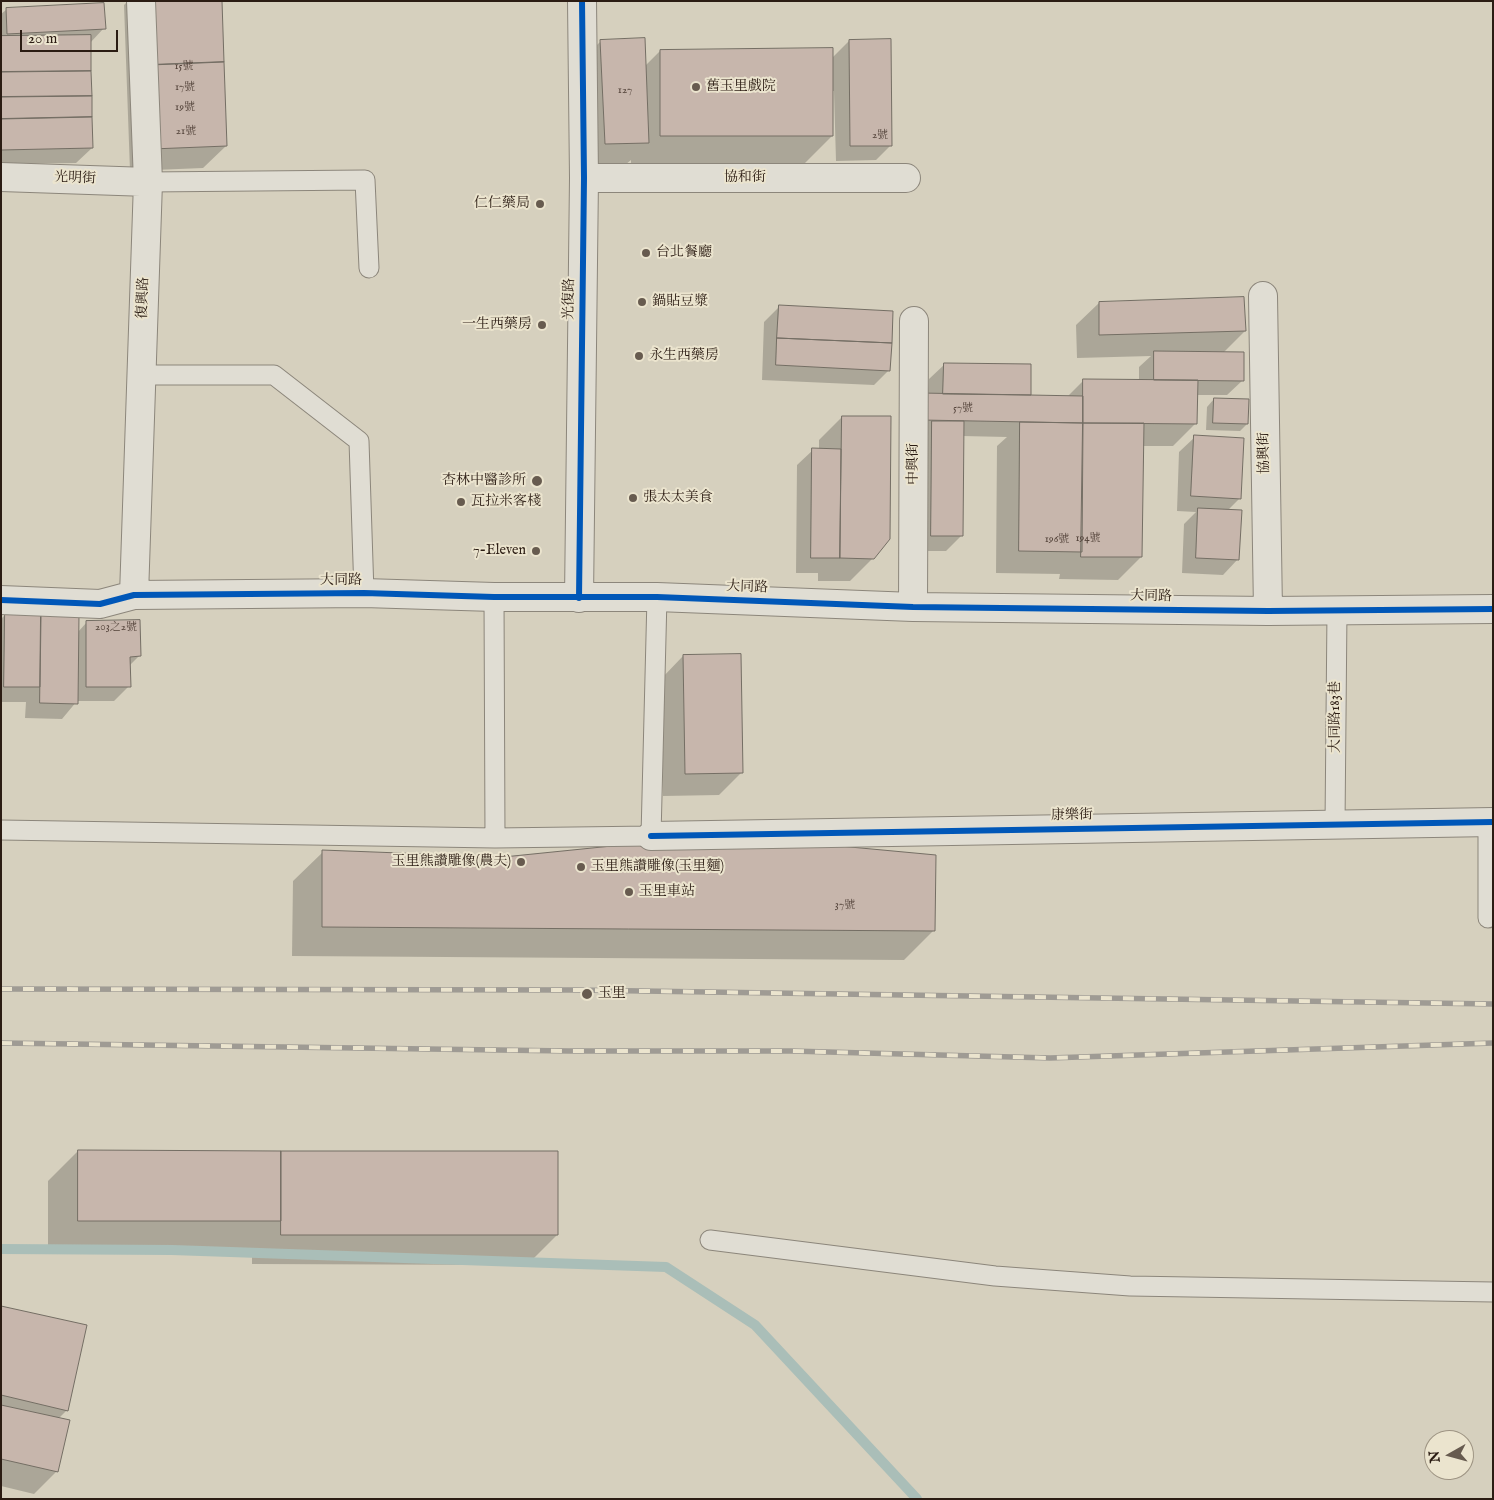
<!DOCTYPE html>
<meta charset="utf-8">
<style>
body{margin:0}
#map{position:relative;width:1494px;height:1500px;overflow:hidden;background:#d6d0be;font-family:"IM FELL English",serif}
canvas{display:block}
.frame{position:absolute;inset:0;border:2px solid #2b1c13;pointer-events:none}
.north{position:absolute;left:1424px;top:1430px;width:50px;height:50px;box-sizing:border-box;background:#ebe4ce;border:1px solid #9e9483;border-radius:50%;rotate:263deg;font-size:14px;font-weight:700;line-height:20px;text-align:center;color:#2b1c13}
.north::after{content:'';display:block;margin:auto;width:18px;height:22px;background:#675b4f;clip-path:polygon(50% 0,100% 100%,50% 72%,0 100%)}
.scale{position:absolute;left:20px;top:30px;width:98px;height:22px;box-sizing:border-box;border:2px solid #2b1c13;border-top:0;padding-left:6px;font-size:15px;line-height:18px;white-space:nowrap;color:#2b1c13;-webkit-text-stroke:4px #ebe4ce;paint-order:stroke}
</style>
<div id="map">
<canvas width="1494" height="1500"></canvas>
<div class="frame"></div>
<div class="north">N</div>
<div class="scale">20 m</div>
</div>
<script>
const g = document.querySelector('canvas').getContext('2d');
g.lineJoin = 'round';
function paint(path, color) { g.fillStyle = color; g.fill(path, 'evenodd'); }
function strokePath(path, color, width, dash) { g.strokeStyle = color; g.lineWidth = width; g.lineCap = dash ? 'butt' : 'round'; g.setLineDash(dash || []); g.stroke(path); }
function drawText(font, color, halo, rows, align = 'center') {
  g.font = font + ' "IM FELL English","Noto Serif TC",serif'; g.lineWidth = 4; g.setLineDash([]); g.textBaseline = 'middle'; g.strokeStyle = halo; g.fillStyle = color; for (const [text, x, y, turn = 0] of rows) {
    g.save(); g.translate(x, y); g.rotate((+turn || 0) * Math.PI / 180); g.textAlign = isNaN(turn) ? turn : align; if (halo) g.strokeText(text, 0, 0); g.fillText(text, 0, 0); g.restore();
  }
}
paint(new Path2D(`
 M 128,1 L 226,146 L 203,168 L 130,171 L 124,5 Z
 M 6,10 L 104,28 L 90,43 L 92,148 L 76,163 L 1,164 L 1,14 Z
 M 601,41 L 645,66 L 660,51 L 832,58 L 849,41 L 891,145 L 876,160 L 836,161 L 834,91 L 832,91 L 832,136 L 802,166 L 631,165 L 631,160 L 625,165 L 582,167 L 578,64 Z
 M 1099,303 L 1245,331 L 1223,353 L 1243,380 L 1227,395 L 1196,395 L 1196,423 L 1173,446 L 1142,446 L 1141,557 L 1118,580 L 1059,579 L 1060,574 L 996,573 L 997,446 L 1007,437 L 962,436 L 961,536 L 946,551 L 916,551 L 929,379 L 945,364 L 1030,365 L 1030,396 L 1067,397 L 1084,380 L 1139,381 L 1139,367 L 1151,356 L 1077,358 L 1076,325 Z
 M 779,307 L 889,370 L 874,385 L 762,380 L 764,322 Z
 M 1214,399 L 1247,424 L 1240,431 L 1206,430 L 1207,407 Z
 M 842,417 L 873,558 L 850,581 L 818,581 L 818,573 L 796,573 L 797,465 L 813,450 L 819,450 L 819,440 Z
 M 1195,437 L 1240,498 L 1228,510 L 1238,559 L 1223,575 L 1182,573 L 1184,524 L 1196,512 L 1177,511 L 1179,452 Z
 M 5,615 L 78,616 L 78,632 L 87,622 L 139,656 L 129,666 L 129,686 L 114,701 L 77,701 L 62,719 L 25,718 L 26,702 L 1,702 L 1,619 Z
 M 683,656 L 742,772 L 719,795 L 663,796 L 661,679 Z
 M 323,852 L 934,930 L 904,960 L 292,956 L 293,881 Z
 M 78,1151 L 557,1235 L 527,1265 L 252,1264 L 252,1250 L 48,1250 L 48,1181 Z
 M 1,1307 L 67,1410 L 58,1419 L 57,1471 L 34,1494 L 1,1486 Z`), '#0003');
strokePath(new Path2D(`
 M 1,1249 L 172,1250 L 666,1267 L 755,1325 L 917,1499`), '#aabeb8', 10);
const building = new Path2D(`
 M 147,1 L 222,1 L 224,62 L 150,65 Z
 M 104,3 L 106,29 L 7,34 L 6,8 Z
 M 91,35 L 91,71 L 1,72 L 1,36 Z
 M 645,38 L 649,143 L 605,144 L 600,40 Z
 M 891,39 L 892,146 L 850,146 L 849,40 Z
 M 833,48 L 833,136 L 660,136 L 660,50 Z
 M 224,62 L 227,146 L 152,149 L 150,65 Z
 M 91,71 L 92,96 L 1,97 L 1,72 Z
 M 92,96 L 92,117 L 1,119 L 1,97 Z
 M 92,117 L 93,148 L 1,150 L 1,119 Z
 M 1244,297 L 1246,331 L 1099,335 L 1099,302 Z
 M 779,305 L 893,311 L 892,343 L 777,338 Z
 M 777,338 L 892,343 L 890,371 L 776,365 Z
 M 1154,351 L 1244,352 L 1244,381 L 1154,380 Z
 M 944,363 L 1031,364 L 1031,395 L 943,394 Z
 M 1083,379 L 1198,380 L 1197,424 L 1083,423 Z
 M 921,393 L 1083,396 L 1083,423 L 921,420 Z
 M 1214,398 L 1249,399 L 1248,424 L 1213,423 Z
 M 842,416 L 891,416 L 890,539 L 874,559 L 840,558 Z
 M 932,421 L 964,421 L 963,536 L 931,536 Z
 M 1020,422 L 1083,423 L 1082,552 L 1019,551 Z
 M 1083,423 L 1144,423 L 1142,557 L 1081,557 Z
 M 1194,435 L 1244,438 L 1241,499 L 1191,496 Z
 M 812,448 L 841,449 L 840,558 L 811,558 Z
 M 1198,508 L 1242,510 L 1239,560 L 1196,558 Z
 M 5,614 L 41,614 L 40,687 L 4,687 Z
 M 41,614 L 79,614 L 78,704 L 40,703 Z
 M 140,620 L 141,656 L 130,657 L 131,687 L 86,687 L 86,621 Z
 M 741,654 L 743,773 L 685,774 L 683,655 Z
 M 721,835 L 936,855 L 935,931 L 322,927 L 322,850 L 503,857 Z
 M 78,1150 L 281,1151 L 281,1221 L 78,1221 Z
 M 281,1151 L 558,1151 L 558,1235 L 281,1235 Z
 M 1,1306 L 87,1325 L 68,1411 L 1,1395 Z
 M 1,1405 L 70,1420 L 58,1472 L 1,1459 Z`);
paint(building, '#c7b6ac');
strokePath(building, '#746e64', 1);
const lane = new Path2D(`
 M 148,182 L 365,180 L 369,268
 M 142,375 L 274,375 L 359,441 L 364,593
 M 494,597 L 495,838 L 651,836 L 657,597
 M 1335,825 L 1337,610
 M 1,830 L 495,838
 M 1488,918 L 1488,822
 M 710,1240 L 995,1276 L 1130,1286 L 1493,1292`);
const street = new Path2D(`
 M 1,177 L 148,182
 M 584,178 L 906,178
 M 1263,296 L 1268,611
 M 134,595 L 148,182 L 141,1
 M 579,598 L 584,178 L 582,1
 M 1,600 L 100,604 L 134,595 L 364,593 L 494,597 L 657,597 L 913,607 L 1268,611 L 1493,609
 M 913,607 L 914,321
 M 651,836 L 1493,822`);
strokePath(lane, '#8c867b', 21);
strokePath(street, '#8c867b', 30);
strokePath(lane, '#e0ddd3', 19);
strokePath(street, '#e0ddd3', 28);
const rail = new Path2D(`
 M 1,989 L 577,990 L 1493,1004
 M 1,1043 L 569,1051 L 791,1051 L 1050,1058 L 1493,1043`);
strokePath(rail, '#9f9b94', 5.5);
strokePath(rail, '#ebe4ce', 4, [11]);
strokePath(new Path2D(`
 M 579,598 L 584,178 L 582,1
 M 1,600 L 100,604 L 134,595 L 364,593 L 494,597 L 657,597 L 913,607 L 1268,611 L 1493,609
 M 651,836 L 1493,822`), '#0057b8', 6);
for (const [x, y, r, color] of [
 [696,87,5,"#675b4f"],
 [540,204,5,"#675b4f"],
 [646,253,5,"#675b4f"],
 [642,302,5,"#675b4f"],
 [542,325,5,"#675b4f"],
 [639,356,5,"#675b4f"],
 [537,481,6,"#675b4f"],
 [633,498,5,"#675b4f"],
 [461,502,5,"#675b4f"],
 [536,551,5,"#675b4f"],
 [521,862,5,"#675b4f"],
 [581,867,5,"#675b4f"],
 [629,892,5,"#675b4f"],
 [587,994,6,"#675b4f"]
]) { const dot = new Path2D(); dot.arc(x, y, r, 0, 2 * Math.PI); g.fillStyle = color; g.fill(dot); strokePath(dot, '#ebe4ce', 2); }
drawText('11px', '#524239', null, [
 ["15號",184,67],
 ["17號",185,88],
 ["127",625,91],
 ["19號",185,108],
 ["21號",186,132],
 ["2號",880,136],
 ["57號",963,409],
 ["194號",1088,539],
 ["196號",1057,540],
 ["203之2號",116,628],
 ["37號",845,906]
]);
drawText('14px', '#2b1c13', '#ebe4ce', [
 ["舊玉里戲院",706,87],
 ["仁仁藥局",530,204,"right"],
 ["台北餐廳",656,253],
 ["鍋貼豆漿",652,302],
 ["一生西藥房",532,325,"right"],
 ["永生西藥房",649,356],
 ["杏林中醫診所",526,481,"right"],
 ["張太太美食",643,498],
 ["瓦拉米客棧",471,502],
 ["7-Eleven",526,551,"right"],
 ["玉里熊讚雕像(農夫)",511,862,"right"],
 ["玉里熊讚雕像(玉里麵)",591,867],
 ["玉里車站",639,892],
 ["玉里",598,994]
], 'left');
drawText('14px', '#2b1c13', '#ebe4ce', [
 ["協和街",745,178],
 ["光明街",75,179,2],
 ["復興路",144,298,-88],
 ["光復路",570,299,-89],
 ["協興街",1265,453,-91],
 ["中興街",914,464,-90],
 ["大同路",341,581],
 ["大同路",747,588,2],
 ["大同路",1151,597,1],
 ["大同路183巷",1336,717,-90],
 ["康樂街",1072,816,-1]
]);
</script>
